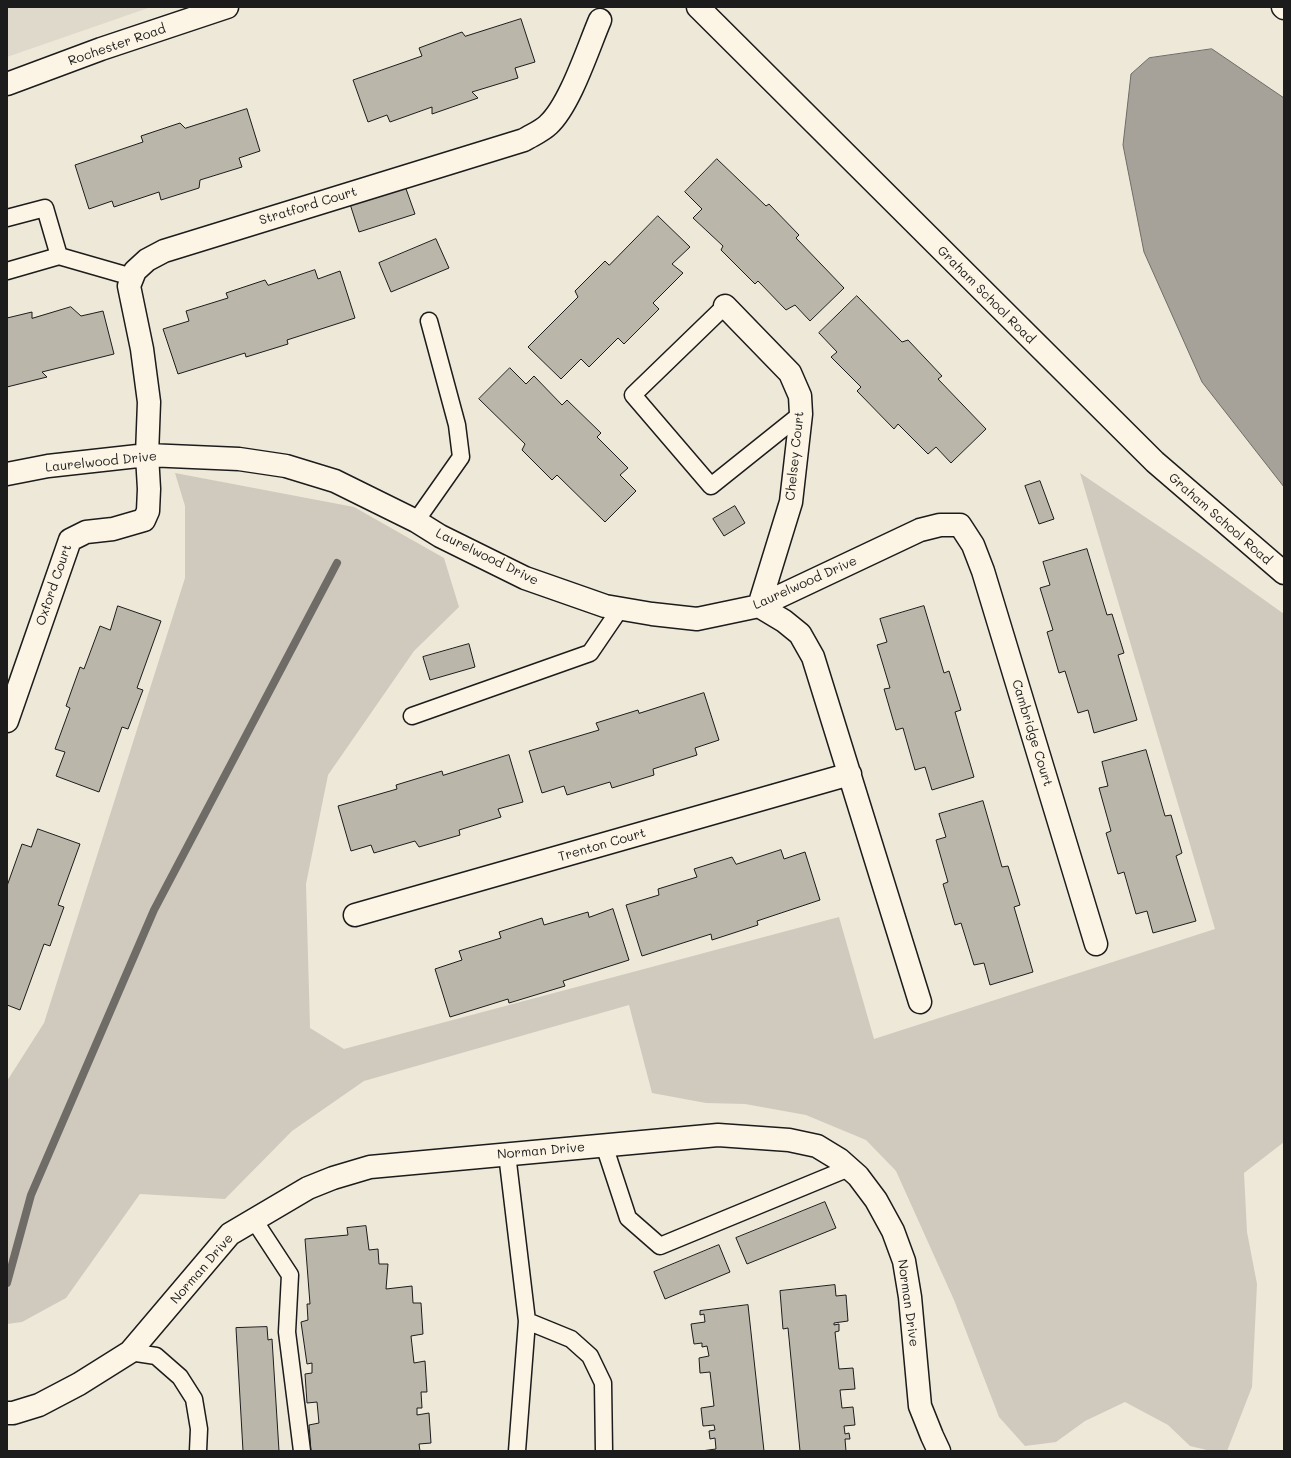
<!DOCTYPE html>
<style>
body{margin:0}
#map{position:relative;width:1291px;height:1458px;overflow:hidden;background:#eee8d9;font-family:Mali,sans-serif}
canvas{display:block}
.frame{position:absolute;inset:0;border:8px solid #1c1c1c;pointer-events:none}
</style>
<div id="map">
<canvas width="1291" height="1458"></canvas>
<div class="frame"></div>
</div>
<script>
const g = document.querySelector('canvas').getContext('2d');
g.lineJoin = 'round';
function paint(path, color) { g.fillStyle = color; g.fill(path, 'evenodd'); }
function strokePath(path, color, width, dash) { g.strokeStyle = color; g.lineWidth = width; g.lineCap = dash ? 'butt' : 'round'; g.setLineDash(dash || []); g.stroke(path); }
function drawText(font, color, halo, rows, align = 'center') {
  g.font = font + ' Mali,sans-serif'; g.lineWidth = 3.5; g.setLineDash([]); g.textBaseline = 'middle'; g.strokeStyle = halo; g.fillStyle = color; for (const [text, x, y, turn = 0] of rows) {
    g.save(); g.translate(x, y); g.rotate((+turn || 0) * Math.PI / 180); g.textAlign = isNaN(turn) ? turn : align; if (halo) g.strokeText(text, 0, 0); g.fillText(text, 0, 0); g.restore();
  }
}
paint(new Path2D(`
 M 7,7 L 151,7 L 7,57 Z`), '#ded9cb');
paint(new Path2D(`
 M 175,473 L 354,507 L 444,558 L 459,607 L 414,651 L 328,775 L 306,884 L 310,1028 L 344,1049 L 839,917 L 874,1039 L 1215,929 L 1080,473 L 1200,554 L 1284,614 L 1284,1142 L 1244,1173 L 1247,1232 L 1257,1284 L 1252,1387 L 1227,1451 L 1211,1451 L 1190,1446 L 1168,1425 L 1125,1402 L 1085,1421 L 1056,1442 L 1025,1446 L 999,1417 L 954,1300 L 896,1171 L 866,1140 L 806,1115 L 745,1104 L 706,1103 L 652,1093 L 629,1005 L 364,1081 L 292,1131 L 225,1199 L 140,1194 L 66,1298 L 22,1322 L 7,1324 L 7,1081 L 44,1023 L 185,578 L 185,506 Z`), '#cfcabd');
const water = new Path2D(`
 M 1212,49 L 1284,98 L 1284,487 L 1202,382 L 1144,252 L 1123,145 L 1131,74 L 1149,58 Z`);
paint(water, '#a7a299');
strokePath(water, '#6f6c67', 1);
strokePath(new Path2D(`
 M 7,1283 L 31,1195 L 154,910 L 337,563`), '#6f6c67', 8);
const building = new Path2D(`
 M 521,19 L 535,62 L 515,68 L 518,78 L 472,92 L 478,98 L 432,114 L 432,107 L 390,122 L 387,115 L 368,122 L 353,80 L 422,56 L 419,48 L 462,32 L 465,36 Z
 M 247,109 L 260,151 L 239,158 L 242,167 L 200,180 L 199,188 L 161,200 L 159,192 L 114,207 L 112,201 L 89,209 L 75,165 L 143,142 L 141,136 L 180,123 L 185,128 Z
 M 717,159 L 766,206 L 769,204 L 799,235 L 796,238 L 844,288 L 810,321 L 795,305 L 786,310 L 758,281 L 755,284 L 721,250 L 723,246 L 693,218 L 702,209 L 685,192 Z
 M 405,186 L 415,214 L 359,232 L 350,204 Z
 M 658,216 L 690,247 L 672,264 L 683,273 L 653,303 L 659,309 L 624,344 L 618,338 L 589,367 L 581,359 L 561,379 L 528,347 L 578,297 L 575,291 L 605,261 L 609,265 Z
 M 436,239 L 449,268 L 391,292 L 379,263 Z
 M 315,270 L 318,279 L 340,271 L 355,318 L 287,340 L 288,344 L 246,357 L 245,353 L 178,374 L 163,329 L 189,321 L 186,311 L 228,298 L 226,293 L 265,280 L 268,285 Z
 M 857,296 L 902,342 L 908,340 L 942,376 L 938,379 L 986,429 L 951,463 L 936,447 L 928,454 L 898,424 L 894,429 L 857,391 L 861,387 L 831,357 L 837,352 L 819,333 Z
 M 71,307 L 81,316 L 103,311 L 114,354 L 42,372 L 47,377 L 7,387 L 7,318 L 32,312 L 32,318 Z
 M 510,368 L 526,384 L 534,376 L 562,405 L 567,400 L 601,433 L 597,437 L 628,468 L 620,475 L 636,491 L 605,522 L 557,475 L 552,480 L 522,450 L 525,444 L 479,399 Z
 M 1040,481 L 1054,519 L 1039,524 L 1025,486 Z
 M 735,506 L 745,523 L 724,536 L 713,519 Z
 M 1087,549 L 1107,615 L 1112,614 L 1124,653 L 1118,655 L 1137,720 L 1094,733 L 1088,710 L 1078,713 L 1065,671 L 1059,673 L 1047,632 L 1053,630 L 1040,588 L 1050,585 L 1043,562 Z
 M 118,606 L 161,621 L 137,688 L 143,690 L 128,729 L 122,727 L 99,792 L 56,776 L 65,752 L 55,749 L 70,708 L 66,706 L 80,667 L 84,669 L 100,626 L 110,630 Z
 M 924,606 L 944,673 L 949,671 L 961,710 L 955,712 L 974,777 L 932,790 L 925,767 L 915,770 L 903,728 L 896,730 L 884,689 L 890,688 L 877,645 L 887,642 L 880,619 Z
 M 469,644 L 475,667 L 430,680 L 423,657 Z
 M 704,693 L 719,740 L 695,748 L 697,755 L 653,769 L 654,775 L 612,788 L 610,782 L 567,795 L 564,786 L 542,793 L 529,751 L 599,730 L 596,723 L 638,710 L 639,713 Z
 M 1146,750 L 1165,816 L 1171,815 L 1182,853 L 1176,856 L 1196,921 L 1153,933 L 1147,911 L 1136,914 L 1124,872 L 1118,874 L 1106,833 L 1111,831 L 1099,788 L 1108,786 L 1102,762 Z
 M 509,755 L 523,802 L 498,809 L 501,817 L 459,830 L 460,835 L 419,847 L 415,841 L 374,853 L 371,845 L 351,851 L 338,806 L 397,789 L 396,785 L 442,771 L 443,775 Z
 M 983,801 L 1002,867 L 1008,866 L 1020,905 L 1014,907 L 1033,972 L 990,985 L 984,963 L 974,965 L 961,923 L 955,925 L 943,884 L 948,882 L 936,840 L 946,837 L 939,814 Z
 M 38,829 L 80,844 L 58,905 L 64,907 L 50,946 L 44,944 L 20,1010 L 7,1005 L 7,886 L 22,844 L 31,847 Z
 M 781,850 L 784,859 L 805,852 L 820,900 L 757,921 L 758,925 L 712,940 L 711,934 L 642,956 L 626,905 L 659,895 L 658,889 L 697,877 L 694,869 L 732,857 L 736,864 Z
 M 613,909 L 629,960 L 563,981 L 565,986 L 509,1003 L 508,999 L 450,1017 L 435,969 L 462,960 L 459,951 L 501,938 L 499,932 L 542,918 L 544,925 L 588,912 L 589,917 Z
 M 825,1202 L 836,1228 L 747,1264 L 736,1238 Z
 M 366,1226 L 369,1250 L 378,1249 L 379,1264 L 388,1264 L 386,1289 L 412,1286 L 413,1303 L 421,1303 L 423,1334 L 411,1336 L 414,1363 L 425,1361 L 427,1392 L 421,1392 L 422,1408 L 417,1408 L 417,1415 L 429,1413 L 431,1443 L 419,1444 L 420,1451 L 311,1451 L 309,1425 L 319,1423 L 317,1402 L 307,1403 L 305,1374 L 312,1373 L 312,1363 L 307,1364 L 301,1322 L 308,1320 L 307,1304 L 310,1304 L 305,1239 L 348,1235 L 347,1228 Z
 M 719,1245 L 730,1272 L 665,1299 L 654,1272 Z
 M 835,1285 L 836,1296 L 846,1295 L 848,1321 L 834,1323 L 834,1325 L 839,1324 L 839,1331 L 835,1332 L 839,1369 L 853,1368 L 855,1389 L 840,1390 L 842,1408 L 853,1407 L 855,1425 L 844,1426 L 845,1434 L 849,1433 L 850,1439 L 845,1439 L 846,1451 L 800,1451 L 788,1328 L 783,1329 L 780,1291 Z
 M 748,1305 L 764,1451 L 701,1451 L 716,1449 L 715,1438 L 710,1439 L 709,1431 L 715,1430 L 714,1425 L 703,1426 L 701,1408 L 714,1406 L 710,1372 L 700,1373 L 699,1358 L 709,1356 L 707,1346 L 702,1347 L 702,1343 L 694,1344 L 691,1324 L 705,1322 L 704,1314 L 700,1315 L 700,1311 Z
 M 267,1327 L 268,1340 L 272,1339 L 279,1451 L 243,1451 L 236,1328 Z`);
paint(building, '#bab6aa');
strokePath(building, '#1c1c1c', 1);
const service = new Path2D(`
 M 7,218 L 45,208 L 59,256
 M 7,271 L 59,256 L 132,277
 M 725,306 L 633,395 L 711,486 L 801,414
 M 416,521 L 461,457 L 457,425 L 429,321
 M 412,716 L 590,653 L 620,609
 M 604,1145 L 628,1218 L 660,1246 L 849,1168
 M 507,1154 L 527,1321 L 517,1451
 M 254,1220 L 290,1275 L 287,1332 L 302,1451
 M 527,1321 L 571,1339 L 590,1356 L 603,1383 L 604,1451
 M 130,1352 L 156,1356 L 180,1377 L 194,1399 L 199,1429 L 198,1451`);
const minor = new Path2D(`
 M 725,306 L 790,373 L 800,396 L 801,414 L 791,502 L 759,606 L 784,621 L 800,634 L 813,657 L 920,1002
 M 7,474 L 48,466 L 147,455 L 239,459 L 286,466 L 335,481 L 416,521 L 440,536 L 525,578 L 605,606 L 652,614 L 697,619 L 759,606 L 920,530 L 940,525 L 960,525 L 973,545 L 983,571 L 1096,944
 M 7,721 L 70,540 L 86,532 L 113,529 L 144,520 L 148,511 L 149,489 L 147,455 L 149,402 L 142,349 L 129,286 L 135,271 L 147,260 L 164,251 L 524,140 C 532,135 542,131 548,125 C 570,105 588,48 600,20
 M 355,915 L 850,774
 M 7,1413 L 13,1413 L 39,1405 L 79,1384 L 130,1352 L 230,1234 L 308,1188 L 333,1178 L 370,1167 L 718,1135 L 789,1140 L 817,1146 L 840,1160 L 858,1176 L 876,1200 L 893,1231 L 904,1261 L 910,1297 L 920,1406 L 932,1436 L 939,1451`);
const tertiary = new Path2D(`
 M 698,7 L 1155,462 L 1284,573
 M 7,84 L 101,49 L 227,7`);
const motorway = new Path2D(`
 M 1283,7 L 1284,8`);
strokePath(service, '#1c1c1c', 19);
strokePath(minor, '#1c1c1c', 25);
strokePath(tertiary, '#1c1c1c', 25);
strokePath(motorway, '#1c1c1c', 25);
strokePath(service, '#fcf5e5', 16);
strokePath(minor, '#fcf5e5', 22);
strokePath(tertiary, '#fcf5e5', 22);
strokePath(motorway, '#fcf5e5', 22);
drawText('13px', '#1c1c1c', '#fcf5e5', [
 ["Rochester Road",117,45,-19],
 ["Stratford Court",308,206,-17],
 ["Graham School Road",986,295,45],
 ["Chelsey Court",795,456,-84],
 ["Laurelwood Drive",101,462,-6],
 ["Graham School Road",1220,519,41],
 ["Laurelwood Drive",487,557,26],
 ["Laurelwood Drive",805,583,-24],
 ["Oxford Court",54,585,-71],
 ["Cambridge Court",1032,733,73],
 ["Trenton Court",602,845,-16],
 ["Norman Drive",541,1151,-5],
 ["Norman Drive",202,1269,-49],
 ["Norman Drive",908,1303,82]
]);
</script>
